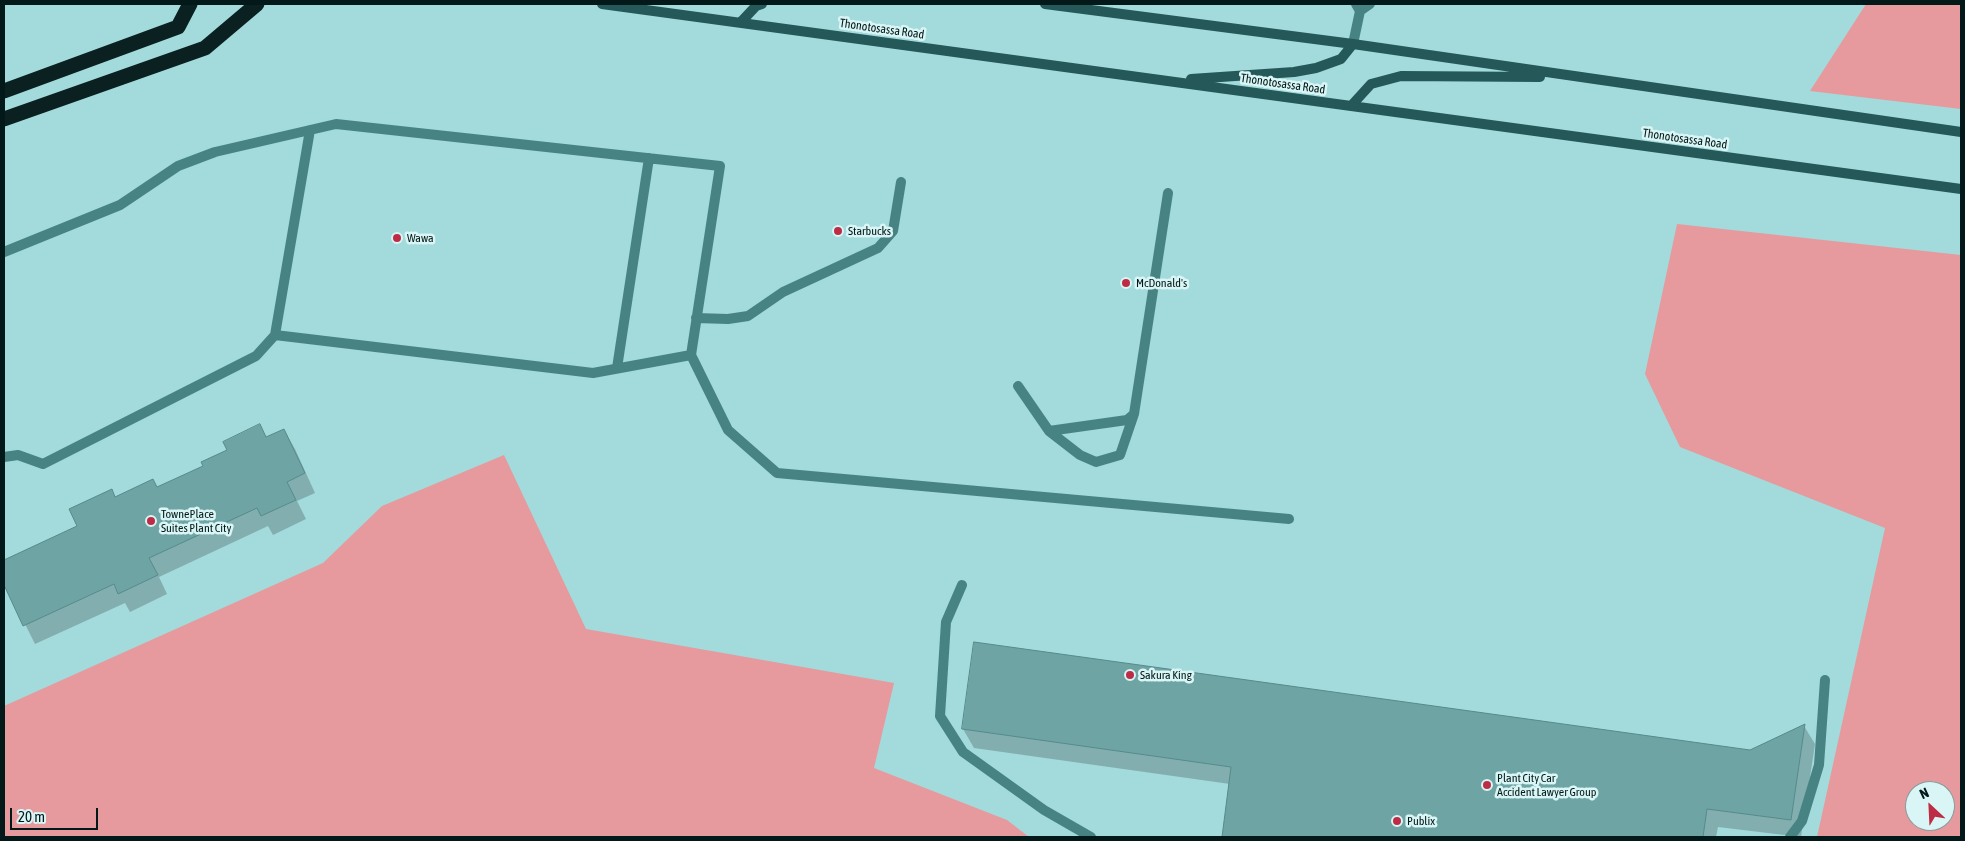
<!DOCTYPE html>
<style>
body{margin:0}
#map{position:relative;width:1965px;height:841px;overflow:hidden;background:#a3dadb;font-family:"Asap Condensed",sans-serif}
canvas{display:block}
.frame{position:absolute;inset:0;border:5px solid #031818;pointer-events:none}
.north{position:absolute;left:1905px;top:781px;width:50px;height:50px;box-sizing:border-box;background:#daf5f5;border:1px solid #849d9d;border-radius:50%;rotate:335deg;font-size:14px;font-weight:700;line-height:20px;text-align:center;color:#031818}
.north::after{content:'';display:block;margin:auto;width:18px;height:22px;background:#bd2c44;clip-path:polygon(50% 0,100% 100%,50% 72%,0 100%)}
.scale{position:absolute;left:10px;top:808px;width:88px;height:22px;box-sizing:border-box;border:2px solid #031818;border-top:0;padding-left:6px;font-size:15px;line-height:18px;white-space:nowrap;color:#031818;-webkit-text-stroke:4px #daf5f5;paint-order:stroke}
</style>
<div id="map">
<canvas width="1965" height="841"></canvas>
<div class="frame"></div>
<div class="north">N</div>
<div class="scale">20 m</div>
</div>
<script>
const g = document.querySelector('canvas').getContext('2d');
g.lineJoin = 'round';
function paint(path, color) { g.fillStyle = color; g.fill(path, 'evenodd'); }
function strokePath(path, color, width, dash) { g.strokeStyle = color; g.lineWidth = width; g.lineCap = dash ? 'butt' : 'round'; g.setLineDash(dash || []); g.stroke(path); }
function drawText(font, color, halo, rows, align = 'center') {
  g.font = font + ' "Asap Condensed",sans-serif'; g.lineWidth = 5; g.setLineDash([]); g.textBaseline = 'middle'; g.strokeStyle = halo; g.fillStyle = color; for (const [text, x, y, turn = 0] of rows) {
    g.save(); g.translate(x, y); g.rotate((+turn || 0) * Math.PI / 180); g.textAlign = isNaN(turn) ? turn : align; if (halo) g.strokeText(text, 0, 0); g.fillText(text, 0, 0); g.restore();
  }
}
paint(new Path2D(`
 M 1866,4 L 1961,4 L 1961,109 L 1810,91 Z
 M 1677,224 L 1961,255 L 1961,837 L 1817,837 L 1885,528 L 1680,447 L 1645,374 ZM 1915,791 L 1945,791 L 1945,821 L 1915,821 Z
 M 504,455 L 586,629 L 894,683 L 874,768 L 1007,820 L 1029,837 L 4,837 L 4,706 L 323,563 L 382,506 Z`), '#e69a9d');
paint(new Path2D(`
 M 260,426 L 267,438 L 284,430 L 295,449 L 315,493 L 297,501 L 306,519 L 273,535 L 268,526 L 159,577 L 167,594 L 130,612 L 125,603 L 35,644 L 4,582 L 4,561 L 205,467 Z
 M 1804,726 L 1815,744 L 1801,837 L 1718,827 L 1716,837 L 1223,837 L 1230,784 L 974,748 L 963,729 L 1750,751 Z`), '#0003');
const building = new Path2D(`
 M 260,424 L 266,437 L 284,429 L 305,473 L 287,482 L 296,500 L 261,516 L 257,508 L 149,558 L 158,575 L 118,594 L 114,584 L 23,626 L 4,585 L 4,560 L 77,526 L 69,509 L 112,489 L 115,497 L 153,479 L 157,487 L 203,466 L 201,462 L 227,450 L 223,442 Z
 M 974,642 L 1750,750 L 1805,724 L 1791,820 L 1707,809 L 1703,837 L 1222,837 L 1231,767 L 962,729 Z`);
paint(building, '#6fa4a5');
strokePath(building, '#558a8b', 1);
strokePath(new Path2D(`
 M 1360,11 L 1370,4
 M 1353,44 L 1360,11 L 1356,4
 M 4,252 L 120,205 L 178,166 L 215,152 L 336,124 L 720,166 L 691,355 L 728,430 L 777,473 L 1289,519
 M 696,318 L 728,319 L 748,316 L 783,292 L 878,248 L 893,231 L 901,182
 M 275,335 L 593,373 L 691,355
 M 617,368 L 649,158
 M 1018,386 L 1049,431 L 1127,420 L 1134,414 L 1168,193
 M 1049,431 L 1080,455 L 1096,462 L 1120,455 L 1134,414
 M 4,457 L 18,455 L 43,464 L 256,356 L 275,335 L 310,130
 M 962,585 L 946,622 L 940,716 L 963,752 L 1044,810 L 1091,837
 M 1790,837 L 1802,821 L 1819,765 L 1825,680`), '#488384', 10);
strokePath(new Path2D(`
 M 602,4 L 1961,189
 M 1045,4 L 1353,44 L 1961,132
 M 741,22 L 756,6 L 762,4
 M 1191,79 L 1294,72 L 1316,68 L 1341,59 L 1353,44
 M 1351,106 L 1371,84 L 1401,76 L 1540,77`), '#245859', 10);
strokePath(new Path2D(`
 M 4,91 L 178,27 L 190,4
 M 4,119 L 205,48 L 257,4`), '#0b2020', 15);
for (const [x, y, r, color] of [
 [838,231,5,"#bd2c44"],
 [397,238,5,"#bd2c44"],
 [1126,283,5,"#bd2c44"],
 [151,521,5,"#bd2c44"],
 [1130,675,5,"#bd2c44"],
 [1487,785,5,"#bd2c44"],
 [1397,821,5,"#bd2c44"]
]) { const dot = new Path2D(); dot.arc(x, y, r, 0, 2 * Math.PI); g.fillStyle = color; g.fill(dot); strokePath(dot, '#daf5f5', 2); }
drawText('12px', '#031818', '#daf5f5', [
 ["Thonotosassa Road",882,29,8],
 ["Thonotosassa Road",1283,84,8],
 ["Thonotosassa Road",1685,139,8]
]);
drawText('12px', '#031818', '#daf5f5', [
 ["Starbucks",848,231],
 ["Wawa",407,238],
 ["McDonald's",1136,283],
 ["TownePlace",161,514],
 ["Suites Plant City",161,528],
 ["Sakura King",1140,675],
 ["Plant City Car",1497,778],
 ["Accident Lawyer Group",1497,792],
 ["Publix",1407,821]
], 'left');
</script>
